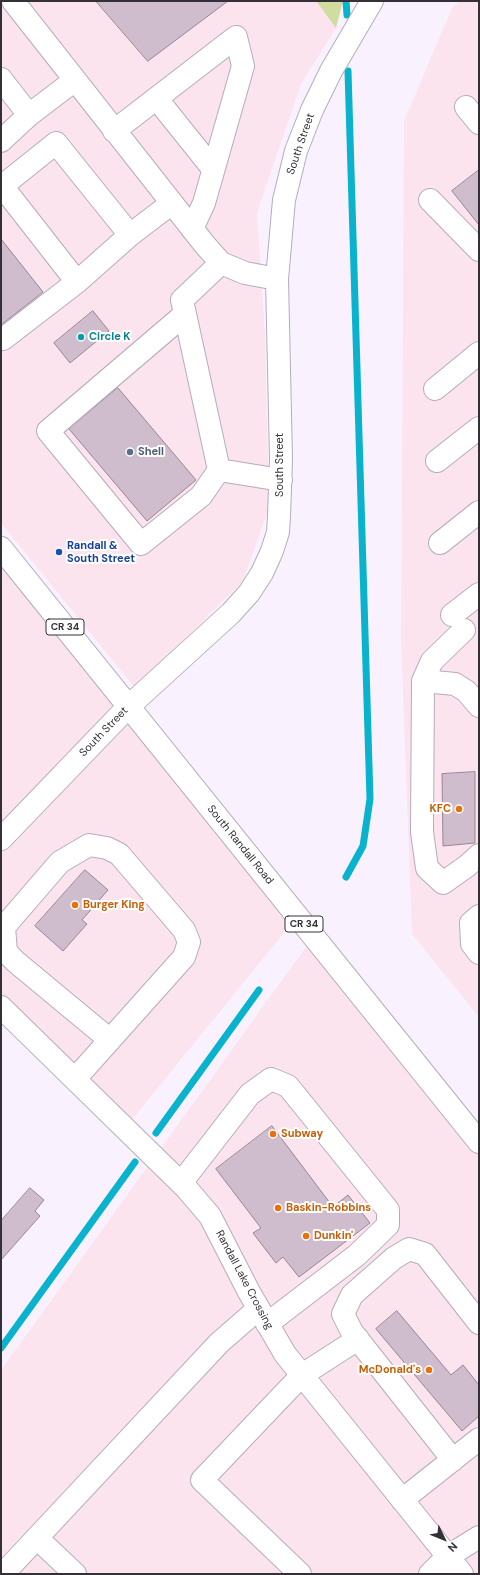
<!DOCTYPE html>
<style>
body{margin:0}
#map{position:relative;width:480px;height:1575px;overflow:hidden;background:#f9f2fe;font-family:"DM Sans",sans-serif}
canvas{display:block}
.frame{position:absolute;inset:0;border:2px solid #343038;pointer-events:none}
.north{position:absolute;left:424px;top:1519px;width:40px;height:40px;-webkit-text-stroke:3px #fff;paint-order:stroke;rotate:133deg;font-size:11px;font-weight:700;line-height:16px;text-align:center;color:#343038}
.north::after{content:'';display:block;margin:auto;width:14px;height:18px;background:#343038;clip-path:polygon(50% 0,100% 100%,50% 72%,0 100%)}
</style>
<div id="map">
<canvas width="480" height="1575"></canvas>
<div class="frame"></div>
<div class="north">N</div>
</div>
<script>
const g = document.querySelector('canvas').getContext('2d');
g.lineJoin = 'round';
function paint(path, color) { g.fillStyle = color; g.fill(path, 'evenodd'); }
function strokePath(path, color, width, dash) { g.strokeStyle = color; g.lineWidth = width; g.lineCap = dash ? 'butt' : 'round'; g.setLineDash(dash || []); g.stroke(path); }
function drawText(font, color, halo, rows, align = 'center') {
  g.font = font + ' "DM Sans",sans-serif'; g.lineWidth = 4; g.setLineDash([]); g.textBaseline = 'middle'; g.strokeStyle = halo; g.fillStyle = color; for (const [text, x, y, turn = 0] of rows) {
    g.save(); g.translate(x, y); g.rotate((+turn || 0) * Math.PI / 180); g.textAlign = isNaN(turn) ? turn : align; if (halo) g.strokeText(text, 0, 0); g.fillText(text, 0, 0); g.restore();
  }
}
paint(new Path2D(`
 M 1,1 L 316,1 L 336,28 L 301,84 L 257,213 L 265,333 L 269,508 L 243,581 L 135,688 L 1,523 Z
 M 460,1 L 479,1 L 479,1017 L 412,934 L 401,640 L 404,121 L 452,8 Z
 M 1,562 L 117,704 L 1,827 Z
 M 126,717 L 292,923 L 131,1121 L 1,997 L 1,848 Z
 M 308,944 L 479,1155 L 479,1574 L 1,1574 L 1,1370 Z`), '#fce4ef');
paint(new Path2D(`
 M 316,1 L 343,1 L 336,28 Z`), '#d1dda0');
strokePath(new Path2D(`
 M 346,1 L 347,15
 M 346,877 L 363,846 L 370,799 L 348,71
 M 156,1133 L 259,990
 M 1,1348 L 135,1162`), '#09b2cd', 7);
const building = new Path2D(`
 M 96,1 L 228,1 L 148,61 Z
 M 479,170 L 479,225 L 452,191 Z
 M 1,239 L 43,292 L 1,325 Z
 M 93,311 L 109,331 L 70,363 L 54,343 Z
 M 118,388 L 196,480 L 147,521 L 69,429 Z
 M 475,772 L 475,843 L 443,846 L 442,774 Z
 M 85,870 L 108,890 L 82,920 L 87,924 L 63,951 L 35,926 Z
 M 272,1126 L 333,1207 L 348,1195 L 370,1223 L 299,1277 L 283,1257 L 276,1263 L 253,1233 L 261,1228 L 216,1169 Z
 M 30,1188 L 44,1200 L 35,1211 L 40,1216 L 1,1260 L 1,1221 Z
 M 397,1311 L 451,1375 L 463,1365 L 479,1385 L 479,1416 L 462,1431 L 376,1329 Z`);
paint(building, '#cfbdcd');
strokePath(building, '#978695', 1);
const minor = new Path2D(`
 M 13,1 L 205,245 L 221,263 L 245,273 L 277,279
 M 1,79 L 29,115 L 75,80
 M 157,99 L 213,169
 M 466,107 L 479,123
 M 114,131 L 236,37 L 243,66 L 204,203 L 192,229
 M 1,141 L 29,115
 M 2,186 L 77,282
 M 1,187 L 56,143 L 130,235
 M 430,200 L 479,250
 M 221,263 L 182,300 L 219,470 L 281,480
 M 185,314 L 48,431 L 141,544 L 201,496 L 219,470
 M 1,337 L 3,339 L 77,282 L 130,235 L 172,203
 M 435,389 L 479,353
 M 437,461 L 479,428
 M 440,543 L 479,512
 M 452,615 L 479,594
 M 464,630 L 432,661 L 423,681 L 422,832 L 427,868 L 443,883 L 467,866 L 479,855
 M 423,681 L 455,684 L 466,691 L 479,706
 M 1,839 L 128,707 L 231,613 L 249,593 L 262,573 L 272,551 L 278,532 L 279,516 L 281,459 L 277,279 L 284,200 L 296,151 L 312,110 L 331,71 L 372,1
 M 479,916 L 471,923 L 472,944 L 479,953
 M 1,1007 L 187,1189 L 210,1216 L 249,1292 L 285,1354 L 462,1574
 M 75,1079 L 184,957 L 189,942 L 184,930 L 119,854 L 107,848 L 89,845 L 60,862 L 4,927 L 6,952 L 16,962 L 110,1040
 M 181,1183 L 250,1094 L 271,1079 L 288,1086 L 388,1210 L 388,1225 L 357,1255 L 267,1324
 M 453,1460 L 352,1332 L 343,1314 L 352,1295 L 394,1258 L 409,1249 L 425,1254 L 479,1323
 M 402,1500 L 479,1439
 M 37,1538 L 75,1574
 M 3,1574 L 219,1343 L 258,1309
 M 300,1574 L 202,1480 L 302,1375 L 358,1339
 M 430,1574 L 447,1557 L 479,1537`);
const major = new Path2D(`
 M 1,548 L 479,1142`);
strokePath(minor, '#b5abbe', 24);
strokePath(major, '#b5abbe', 24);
strokePath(minor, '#fff', 22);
strokePath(major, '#fff', 22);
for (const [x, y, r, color] of [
 [81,337,4,"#0f9aa8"],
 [130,452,4,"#5c6f8a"],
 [59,552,4,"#1a4fb4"],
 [459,809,4,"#e8710a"],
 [75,905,4,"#e8710a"],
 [273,1134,4,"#e8710a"],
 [278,1208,4,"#e8710a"],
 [306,1236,4,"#e8710a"],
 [429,1370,4,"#e8710a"]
]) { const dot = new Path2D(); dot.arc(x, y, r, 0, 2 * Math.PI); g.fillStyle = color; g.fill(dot); strokePath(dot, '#fff', 1.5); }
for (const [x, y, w] of [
 [65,627,38],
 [304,924,38]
]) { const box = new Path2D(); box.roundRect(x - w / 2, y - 8, w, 16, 3); g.fillStyle = '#fff'; g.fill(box); strokePath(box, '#343038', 1); }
drawText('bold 10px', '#343038', null, [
 ["CR 34",65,627],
 ["CR 34",304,924]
]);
drawText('11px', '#343038', '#fff', [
 ["South Street",301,144,-71],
 ["South Street",280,465,-90],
 ["South Street",104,732,-46],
 ["South Randall Road",240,845,51],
 ["Randall Lake Crossing",244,1280,62]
]);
drawText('bold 11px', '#0d838f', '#fff', [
 ["Circle K",89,337]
], 'left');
drawText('bold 11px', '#4e5e75', '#fff', [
 ["Shell",138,452]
], 'left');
drawText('bold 11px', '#164399', '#fff', [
 ["Randall &",67,546],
 ["South Street",67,559]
], 'left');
drawText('bold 11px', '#c56008', '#fff', [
 ["KFC",451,809,"right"],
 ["Burger King",83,905],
 ["Subway",281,1134],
 ["Baskin-Robbins",286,1208],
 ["Dunkin'",314,1236],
 ["McDonald's",421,1370,"right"]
], 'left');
</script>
